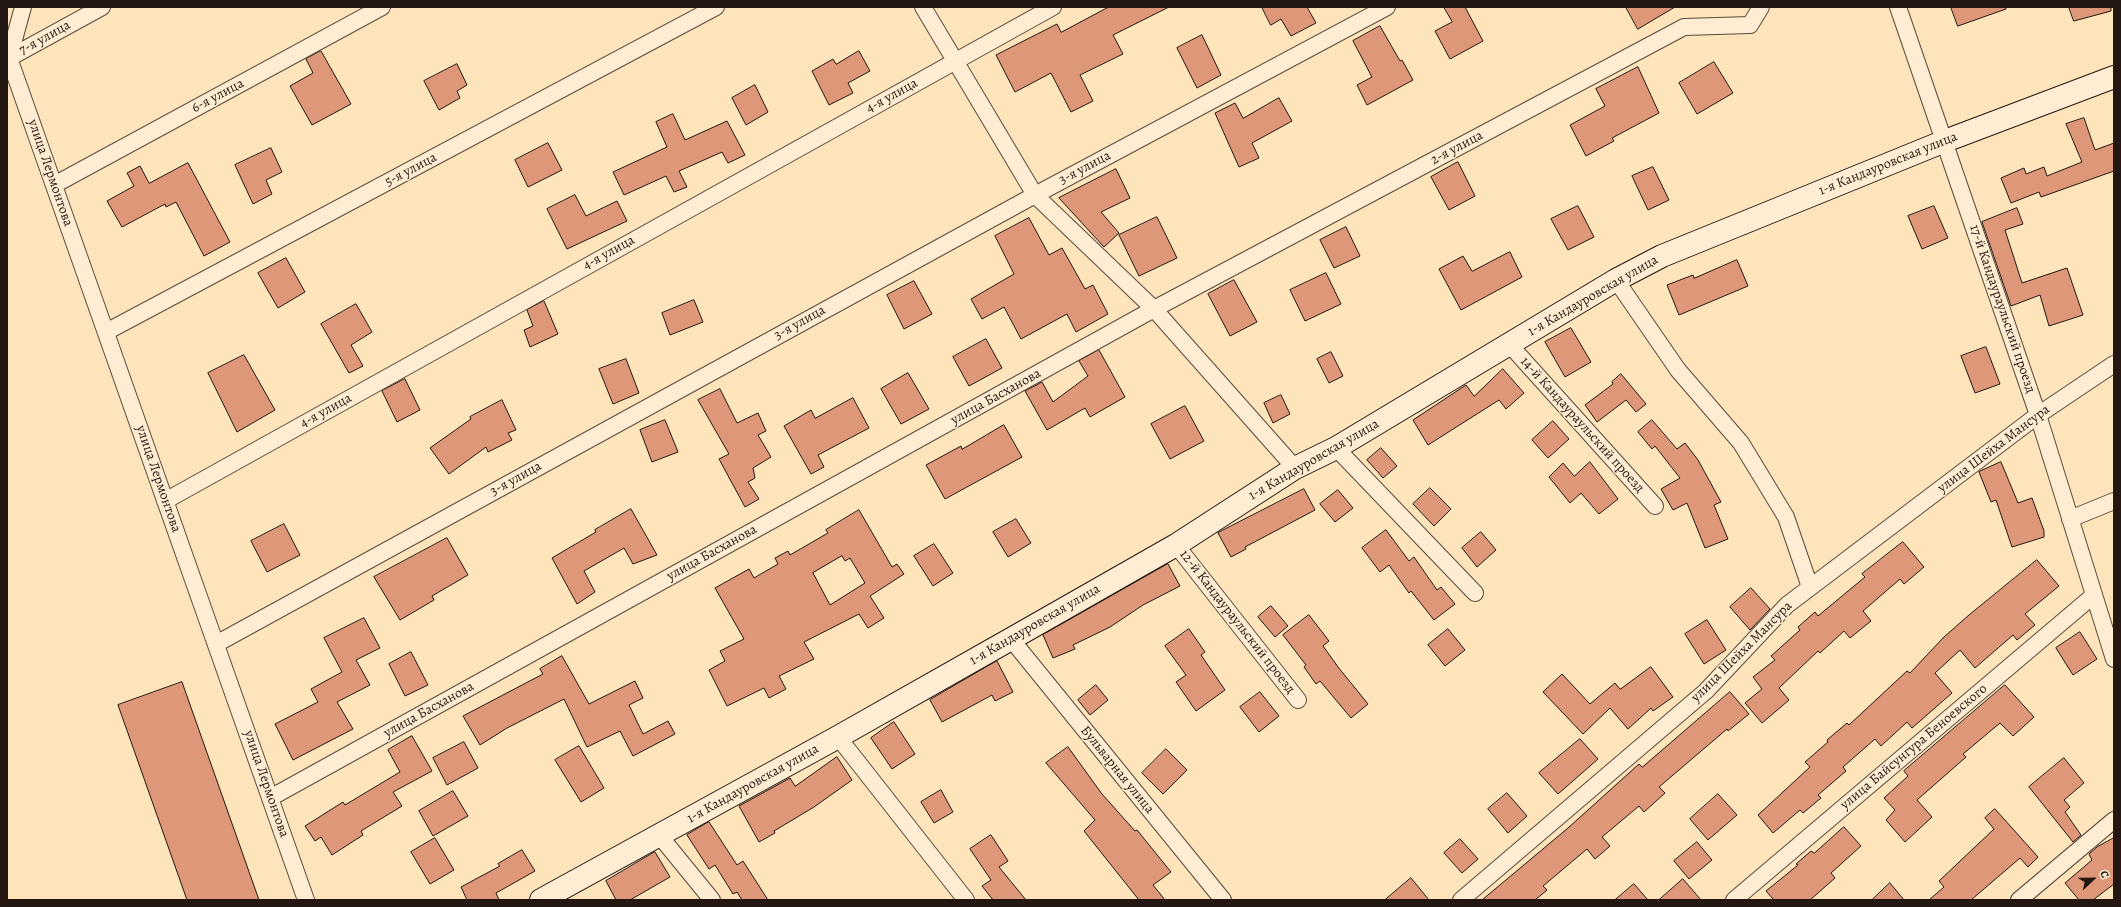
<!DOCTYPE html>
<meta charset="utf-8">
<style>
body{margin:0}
#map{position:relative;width:2121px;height:907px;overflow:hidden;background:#fde4ba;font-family:Alegreya,serif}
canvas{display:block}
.frame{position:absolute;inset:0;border:8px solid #241611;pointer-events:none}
.north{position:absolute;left:2073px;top:859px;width:40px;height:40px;-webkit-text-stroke:3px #feedd2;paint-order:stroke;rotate:68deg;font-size:11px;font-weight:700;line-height:16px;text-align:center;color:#241611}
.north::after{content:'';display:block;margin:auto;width:14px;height:18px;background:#241611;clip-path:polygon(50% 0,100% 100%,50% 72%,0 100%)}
</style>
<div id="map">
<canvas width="2121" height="907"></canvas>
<div class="frame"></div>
<div class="north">С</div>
</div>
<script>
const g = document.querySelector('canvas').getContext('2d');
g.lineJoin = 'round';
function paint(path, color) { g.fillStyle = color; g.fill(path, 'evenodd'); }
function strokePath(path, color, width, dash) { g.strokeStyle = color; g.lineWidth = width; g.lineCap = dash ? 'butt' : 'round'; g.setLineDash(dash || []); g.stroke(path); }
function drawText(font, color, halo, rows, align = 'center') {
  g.font = font + ' Alegreya,serif'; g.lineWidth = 3; g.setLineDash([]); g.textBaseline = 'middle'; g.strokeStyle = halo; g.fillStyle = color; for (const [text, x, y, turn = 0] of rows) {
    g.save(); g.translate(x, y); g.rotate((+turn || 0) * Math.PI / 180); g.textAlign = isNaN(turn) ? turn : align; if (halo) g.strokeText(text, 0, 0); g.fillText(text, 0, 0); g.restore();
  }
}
const building = new Path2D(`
 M 1109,7 L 1169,7 L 1113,35 L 1123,54 L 1080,75 L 1093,101 L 1071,112 L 1051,73 L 1015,92 L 996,55 L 1057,24 L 1061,32 Z
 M 1262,7 L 1307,7 L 1316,23 L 1291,36 L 1281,19 L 1271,25 Z
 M 1444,7 L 1465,7 L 1483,41 L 1450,59 L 1435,31 L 1452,22 Z
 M 1626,7 L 1675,7 L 1638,29 Z
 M 1951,7 L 2006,7 L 2006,9 L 1958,26 Z
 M 2069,7 L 2111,7 L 2111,11 L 2074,21 Z
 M 1380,26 L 1400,61 L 1402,60 L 1413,80 L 1367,105 L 1357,85 L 1372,77 L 1353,41 Z
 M 1202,35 L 1221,75 L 1197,88 L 1177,48 Z
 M 321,51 L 351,104 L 312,125 L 290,86 L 313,73 L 306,59 Z
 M 859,51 L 870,71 L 848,83 L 853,93 L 829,105 L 812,71 L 833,59 L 836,64 Z
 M 1714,62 L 1733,93 L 1697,114 L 1679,83 Z
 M 457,64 L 467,85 L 457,91 L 460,98 L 439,110 L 424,81 Z
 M 1638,67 L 1659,113 L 1612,138 L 1614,141 L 1586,156 L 1570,125 L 1605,106 L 1596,89 Z
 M 755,85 L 768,112 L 746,125 L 732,98 Z
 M 1279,98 L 1292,121 L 1252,143 L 1259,158 L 1239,167 L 1215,113 L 1235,103 L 1243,118 Z
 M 673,114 L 685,140 L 727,121 L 745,155 L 728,163 L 722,152 L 679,171 L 687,187 L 674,192 L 666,176 L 624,195 L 613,172 L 667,147 L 656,122 Z
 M 2084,118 L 2095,150 L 2114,143 L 2114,171 L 2041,197 L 2039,192 L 2011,203 L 2001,178 L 2024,168 L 2026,174 L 2044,167 L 2047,176 L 2082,162 L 2066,124 Z
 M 548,143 L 562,170 L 528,187 L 515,160 Z
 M 271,148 L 282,172 L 266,180 L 272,194 L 253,204 L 235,165 Z
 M 1458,162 L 1475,196 L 1449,210 L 1431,177 Z
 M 188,163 L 230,242 L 204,256 L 176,202 L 166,207 L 165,204 L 122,227 L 107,201 L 134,186 L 127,173 L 140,166 L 149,183 Z
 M 1653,167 L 1669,200 L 1648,210 L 1632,176 Z
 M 1116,169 L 1130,198 L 1101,212 L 1119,233 L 1104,247 L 1059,198 Z
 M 575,195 L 586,216 L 617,201 L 627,221 L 567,249 L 547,209 Z
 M 1578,206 L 1594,237 L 1568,250 L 1551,219 Z
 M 1934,206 L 1948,238 L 1922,249 L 1908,216 Z
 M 2017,208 L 2023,224 L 2005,230 L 2022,283 L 2067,268 L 2083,315 L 2049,326 L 2040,295 L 2011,306 L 1982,222 Z
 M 1157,217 L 1177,258 L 1139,276 L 1119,235 Z
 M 1029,218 L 1049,255 L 1062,248 L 1085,289 L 1093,285 L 1108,314 L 1076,332 L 1067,314 L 1021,339 L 1004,307 L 982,319 L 971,299 L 1014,274 L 995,236 Z
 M 1346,227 L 1360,256 L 1334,268 L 1320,240 Z
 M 1510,252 L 1522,277 L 1461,310 L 1439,269 L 1463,256 L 1472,271 Z
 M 286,258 L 305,292 L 278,308 L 258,273 Z
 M 1737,260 L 1748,286 L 1679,315 L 1667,285 L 1693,275 L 1694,278 Z
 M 1326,273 L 1341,304 L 1305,321 L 1290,290 Z
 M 1234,280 L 1257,322 L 1230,336 L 1208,294 Z
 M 914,281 L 932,314 L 904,329 L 887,295 Z
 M 694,300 L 703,322 L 670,335 L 662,313 Z
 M 544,301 L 558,334 L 530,347 L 524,330 L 533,326 L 527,310 Z
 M 356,304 L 372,332 L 351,345 L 363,366 L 349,373 L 321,324 Z
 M 1571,328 L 1591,362 L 1565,377 L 1545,342 Z
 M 986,339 L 1002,368 L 969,386 L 953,357 Z
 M 1986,347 L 2000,384 L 1975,393 L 1961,356 Z
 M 1099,350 L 1125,397 L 1090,417 L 1085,408 L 1047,430 L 1025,391 L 1042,382 L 1053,402 L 1088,376 L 1079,361 Z
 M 1331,352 L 1343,376 L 1329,383 L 1317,359 Z
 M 244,355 L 275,410 L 237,432 L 208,373 Z
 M 626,359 L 639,393 L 613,404 L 599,369 Z
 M 1503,369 L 1524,393 L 1506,409 L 1499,400 L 1428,445 L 1413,420 L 1466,385 L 1474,396 Z
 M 908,373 L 929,409 L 901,424 L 881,389 Z
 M 1621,374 L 1646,404 L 1636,412 L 1626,400 L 1597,422 L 1585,405 L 1613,384 L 1612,382 Z
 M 405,379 L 420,410 L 397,422 L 382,391 Z
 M 720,389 L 737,423 L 758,413 L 766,431 L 758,435 L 771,457 L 753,468 L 755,478 L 748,482 L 759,499 L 745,507 L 719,459 L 729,454 L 698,400 Z
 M 1281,395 L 1290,414 L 1273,423 L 1264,403 Z
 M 853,398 L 869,428 L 818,455 L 824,467 L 811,474 L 784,426 L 811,410 L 815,418 Z
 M 502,400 L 516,430 L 508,433 L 512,440 L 488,452 L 486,447 L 449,474 L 430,448 L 471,419 L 470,417 Z
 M 1185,406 L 1204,441 L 1170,459 L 1151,424 Z
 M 665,420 L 678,452 L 652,462 L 640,430 Z
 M 1652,420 L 1677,449 L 1685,443 L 1698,460 L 1721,502 L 1714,505 L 1728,539 L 1705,548 L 1687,503 L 1673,510 L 1661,489 L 1680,478 L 1655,446 L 1652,449 L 1638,432 Z
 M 1553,421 L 1569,439 L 1548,458 L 1532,440 Z
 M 1004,425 L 1022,457 L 945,499 L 926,465 L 961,446 L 962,449 Z
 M 1381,448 L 1397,466 L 1383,478 L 1367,460 Z
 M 1590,462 L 1618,499 L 1599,514 L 1581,493 L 1570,503 L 1549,477 L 1563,463 L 1574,476 Z
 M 2001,462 L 2018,503 L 2032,498 L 2044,531 L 2044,537 L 2012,547 L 1996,500 L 1991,502 L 1979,472 Z
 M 1430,488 L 1451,509 L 1434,526 L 1413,504 Z
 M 1304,489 L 1315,510 L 1245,547 L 1246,549 L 1231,557 L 1218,533 Z
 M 1338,490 L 1353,508 L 1335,522 L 1320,504 Z
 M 631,509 L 657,555 L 633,564 L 624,548 L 584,571 L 595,592 L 577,604 L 552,558 L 596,532 L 595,530 Z
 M 859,510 L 892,567 L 897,564 L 904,574 L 870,596 L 884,618 L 868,628 L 859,614 L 804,642 L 814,659 L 779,676 L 786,689 L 769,698 L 764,688 L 727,706 L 709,670 L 725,661 L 720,651 L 744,639 L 715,588 L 749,569 L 754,578 L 778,564 L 775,558 L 788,551 L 790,555 L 828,533 L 826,530 ZM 842,556 L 845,561 L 850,558 L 865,583 L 830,605 L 813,573 Z
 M 1016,519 L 1031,543 L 1008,557 L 993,532 Z
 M 284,524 L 300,555 L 267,572 L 251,541 Z
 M 1386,530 L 1409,561 L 1414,557 L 1437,590 L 1441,587 L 1455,604 L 1434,620 L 1411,591 L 1409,593 L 1389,565 L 1380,572 L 1362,548 Z
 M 1481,532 L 1496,550 L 1477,567 L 1462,548 Z
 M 447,538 L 468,575 L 432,596 L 434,600 L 400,620 L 374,577 Z
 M 1903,542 L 1924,567 L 1904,584 L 1900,579 L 1863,611 L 1871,621 L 1850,638 L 1844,631 L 1820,653 L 1818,651 L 1779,688 L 1789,700 L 1762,723 L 1745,703 L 1762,689 L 1753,677 L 1775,660 L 1771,656 L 1800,630 L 1798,627 L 1815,612 L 1818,616 L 1865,577 L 1862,574 Z
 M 934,544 L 953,573 L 933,586 L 914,556 Z
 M 2037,560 L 2059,586 L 2025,614 L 2035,625 L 2017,640 L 2013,635 L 1975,668 L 1960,650 L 1935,673 L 1952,693 L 1912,728 L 1907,722 L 1881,746 L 1875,739 L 1843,767 L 1846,771 L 1818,795 L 1821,798 L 1803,813 L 1800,810 L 1773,833 L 1758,815 L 1810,767 L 1805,762 L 1828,742 L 1827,740 L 1847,723 L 1849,725 L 1907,671 L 1910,673 L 1944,637 L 1969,615 Z
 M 1168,564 L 1180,586 L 1143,605 L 1110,627 L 1073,645 L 1075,649 L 1053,658 L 1043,635 Z
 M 1751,588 L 1770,609 L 1750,630 L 1730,607 Z
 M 1271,606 L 1288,626 L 1275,637 L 1258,617 Z
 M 1309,615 L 1329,641 L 1323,646 L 1338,667 L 1368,704 L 1351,718 L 1320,681 L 1316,684 L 1304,667 L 1306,665 L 1283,635 Z
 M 364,618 L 380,648 L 356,660 L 370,685 L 337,702 L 353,729 L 293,760 L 275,724 L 318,702 L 311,689 L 342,672 L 324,638 Z
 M 1707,620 L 1726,650 L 1704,664 L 1685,634 Z
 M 1189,629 L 1205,652 L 1201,655 L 1225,690 L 1196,711 L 1176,682 L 1186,675 L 1165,646 Z
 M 1448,629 L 1465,650 L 1445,666 L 1428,645 Z
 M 2080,632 L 2097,659 L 2073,675 L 2056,648 Z
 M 411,652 L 428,685 L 405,696 L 389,664 Z
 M 562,656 L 589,704 L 635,681 L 643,698 L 629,705 L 643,734 L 668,721 L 675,734 L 633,756 L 620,731 L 587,747 L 564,699 L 507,728 L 480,745 L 463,716 L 543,674 L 540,669 Z
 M 997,661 L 1013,692 L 995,701 L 992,695 L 942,722 L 930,700 Z
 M 1651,667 L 1673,697 L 1653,711 L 1651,708 L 1628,729 L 1610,708 L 1583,734 L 1543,692 L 1562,674 L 1590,704 L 1615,683 L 1620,689 Z
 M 182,682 L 259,900 L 187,900 L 118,705 Z
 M 1096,685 L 1108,700 L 1090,715 L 1078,700 Z
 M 2005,685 L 2034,717 L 2013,736 L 2000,723 L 1963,754 L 1966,757 L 1917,800 L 1932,817 L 1905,842 L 1886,820 L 1895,810 L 1884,798 L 1908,776 L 1904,771 Z
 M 1260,692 L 1279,716 L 1259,732 L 1240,707 Z
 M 1730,692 L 1749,714 L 1728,731 L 1727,729 L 1659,787 L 1665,793 L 1644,812 L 1639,806 L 1602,837 L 1610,846 L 1595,859 L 1587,849 L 1543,886 L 1547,890 L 1535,900 L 1482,900 L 1568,828 L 1639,764 L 1642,767 Z
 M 894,722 L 915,754 L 892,769 L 871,738 Z
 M 412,736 L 432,771 L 393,792 L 402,806 L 361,831 L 363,835 L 332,855 L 321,837 L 315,841 L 305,826 L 343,802 L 345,805 L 400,772 L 388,750 Z
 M 1580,739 L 1598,759 L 1558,794 L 1539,773 Z
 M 464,742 L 478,768 L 447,785 L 433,758 Z
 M 579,746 L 604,788 L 581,802 L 555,760 Z
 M 1068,747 L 1102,794 L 1135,831 L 1137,830 L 1171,872 L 1153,885 L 1165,900 L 1139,900 L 1084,831 L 1095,820 L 1046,763 Z
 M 1166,749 L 1187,770 L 1163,794 L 1142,773 Z
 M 837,757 L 852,780 L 814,807 L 774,831 L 775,833 L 759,842 L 739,806 L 790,778 L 795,786 Z
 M 2064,758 L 2084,783 L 2064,800 L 2070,807 L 2065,812 L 2081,835 L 2073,842 L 2029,787 Z
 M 941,790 L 953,812 L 934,823 L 921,802 Z
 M 453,791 L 468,816 L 433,836 L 419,811 Z
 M 1507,793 L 1527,816 L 1508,833 L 1488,809 Z
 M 1718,794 L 1737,815 L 1708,840 L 1690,819 Z
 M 1995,809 L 2038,857 L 2028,867 L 2020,858 L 1971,900 L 1929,900 L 1944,887 L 1939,881 L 1994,829 L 1985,818 Z
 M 709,822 L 737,865 L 743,861 L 768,900 L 742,900 L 737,892 L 733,894 L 715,865 L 709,869 L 687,835 Z
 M 1844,827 L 1861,846 L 1831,873 L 1835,878 L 1810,900 L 1774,900 L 1766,891 L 1798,865 L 1796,864 L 1811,851 L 1814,853 Z
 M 991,835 L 1008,861 L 999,867 L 1026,900 L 993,900 L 982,886 L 991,880 L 970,849 Z
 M 435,838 L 454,870 L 430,884 L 411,852 Z
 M 2114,838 L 2114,884 L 2093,900 L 2079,900 L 2065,883 L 2092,860 L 2089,854 L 2097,847 Z
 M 1460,839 L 1478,859 L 1462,873 L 1444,853 Z
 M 1697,842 L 1712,860 L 1689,879 L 1674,861 Z
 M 522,850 L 535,871 L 496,893 L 499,900 L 467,900 L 461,887 L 500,866 L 498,864 Z
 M 655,852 L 670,877 L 630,900 L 616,900 L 606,881 Z
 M 1411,878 L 1429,900 L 1385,900 Z
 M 1683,879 L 1701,900 L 1659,900 Z
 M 1890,883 L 1904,900 L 1872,900 Z
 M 1634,884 L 1648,900 L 1615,900 Z`);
paint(building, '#df977a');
strokePath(building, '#241611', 1);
const street = new Path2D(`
 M 923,7 L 1035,195 L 1154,309 L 1295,468
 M 1898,7 L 2038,415 L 2114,659
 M 9,58 L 306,900
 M 9,58 L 102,7
 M 9,58 L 23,7
 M 54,185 L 382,7
 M 1616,280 L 1678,370 L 1741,443 L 1786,517 L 1810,587
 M 106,332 L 716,7
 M 1509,344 L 1655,506
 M 1336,448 L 1475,593
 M 165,501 L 1053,7
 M 2070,519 L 2114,501
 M 1176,545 L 1298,700
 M 1011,639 L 1223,900
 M 216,644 L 1035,195 L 1387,7
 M 838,737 L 966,900
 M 270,798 L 1154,309 L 1684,27 L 1750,25 L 1761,7
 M 659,835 L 712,900
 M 1461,900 L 1706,691 L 1787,605 L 2038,415 L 2114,364
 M 1734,900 L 2094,595
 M 2019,900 L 2114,820`);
const secondary = new Path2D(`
 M 541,900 L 838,737 L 1011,639 L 1176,545 L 1295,468 L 1336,448 L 1616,280 L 1662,256 L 1945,141 L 2114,77`);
strokePath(street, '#5a4a3b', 18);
strokePath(secondary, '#241611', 24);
strokePath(street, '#feedd2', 16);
strokePath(secondary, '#feedd2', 22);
drawText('14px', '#241611', '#feedd2', [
 ["7-я улица",45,38,-29],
 ["6-я улица",218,96,-28],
 ["4-я улица",892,96,-29],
 ["2-я улица",1457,148,-28],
 ["1-я Кандауровская улица",1888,164,-22],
 ["3-я улица",1085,168,-28],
 ["5-я улица",411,170,-28],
 ["улица Лермонтова",50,173,71],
 ["4-я улица",609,253,-29],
 ["1-я Кандауровская улица",1593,296,-30],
 ["17-й Кандаураульский проезд",2002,309,71],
 ["3-я улица",800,323,-29],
 ["улица Басханова",996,397,-29],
 ["4-я улица",326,411,-29],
 ["14-й Кандаураульский проезд",1582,425,48],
 ["улица Шейха Мансура",1994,449,-37],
 ["1-я Кандауровская улица",1314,460,-30],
 ["улица Лермонтова",158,479,71],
 ["3-я улица",516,479,-29],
 ["улица Басханова",712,553,-29],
 ["12-й Кандаураульский проезд",1237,622,52],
 ["1-я Кандауровская улица",1035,625,-30],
 ["улица Шейха Мансура",1742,652,-45],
 ["улица Басханова",429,710,-29],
 ["улица Байсунгура Беноевского",1914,747,-40],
 ["Бульварная улица",1117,770,51],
 ["улица Лермонтова",266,784,71],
 ["1-я Кандауровская улица",753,784,-29]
]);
</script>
